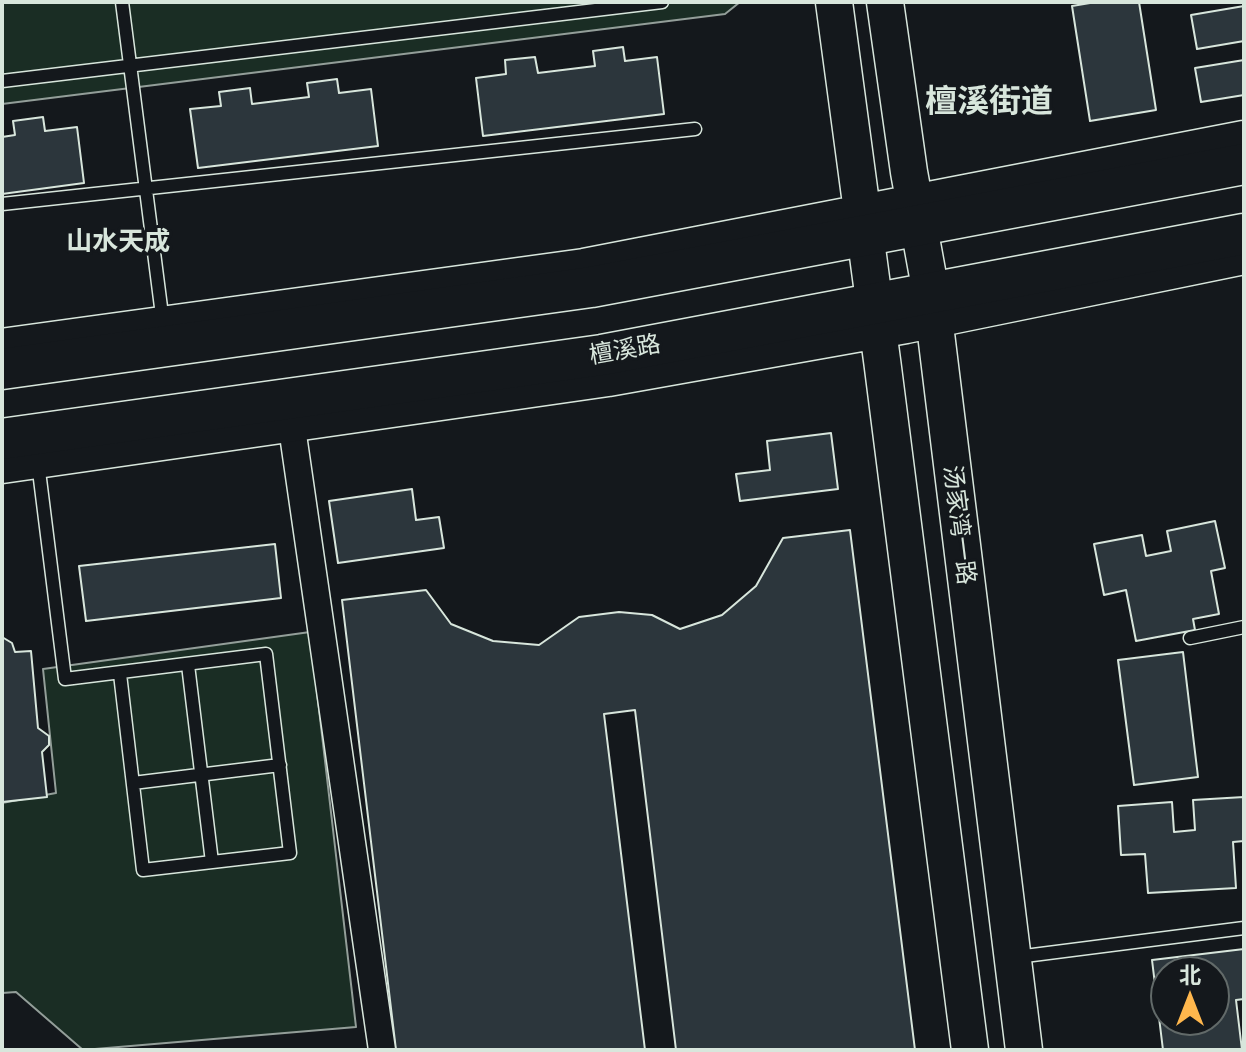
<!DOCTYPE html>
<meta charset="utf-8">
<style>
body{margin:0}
#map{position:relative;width:1246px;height:1052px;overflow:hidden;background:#14181c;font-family:"Playfair Display","Noto Sans SC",serif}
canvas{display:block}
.frame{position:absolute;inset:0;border:4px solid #d8e6dc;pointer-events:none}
.north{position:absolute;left:1150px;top:956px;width:80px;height:80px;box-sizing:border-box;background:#14181c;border:2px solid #626a69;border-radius:50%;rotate:0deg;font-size:22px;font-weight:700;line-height:32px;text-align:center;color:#d8e6dc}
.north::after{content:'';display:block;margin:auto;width:28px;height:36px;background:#ffb74d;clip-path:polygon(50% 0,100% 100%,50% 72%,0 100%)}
</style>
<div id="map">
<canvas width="1246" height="1052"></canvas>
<div class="frame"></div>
<div class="north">北</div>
</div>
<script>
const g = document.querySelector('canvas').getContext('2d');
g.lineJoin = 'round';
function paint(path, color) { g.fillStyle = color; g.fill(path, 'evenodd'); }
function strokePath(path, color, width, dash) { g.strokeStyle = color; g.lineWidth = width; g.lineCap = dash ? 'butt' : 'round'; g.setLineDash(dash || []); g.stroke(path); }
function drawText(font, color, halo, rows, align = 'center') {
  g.font = font + ' "Playfair Display","Noto Sans SC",serif'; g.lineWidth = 6; g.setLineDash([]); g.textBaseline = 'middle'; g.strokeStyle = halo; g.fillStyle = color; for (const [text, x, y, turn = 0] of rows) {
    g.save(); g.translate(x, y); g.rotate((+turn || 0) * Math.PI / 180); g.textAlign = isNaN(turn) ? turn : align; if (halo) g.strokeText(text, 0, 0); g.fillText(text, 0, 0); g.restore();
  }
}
const green = new Path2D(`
 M 2,2 L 740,2 L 725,14 L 2,104 Z
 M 310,632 L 356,1027 L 83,1050 L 16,992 L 2,993 L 2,803 L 56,793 L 43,669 Z`);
paint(green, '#1a2d24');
strokePath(green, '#939e99', 2);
const building = new Path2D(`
 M 1096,2 L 1139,2 L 1156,110 L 1090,121 L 1072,6 Z
 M 1244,6 L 1244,41 L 1197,49 L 1191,15 Z
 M 623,47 L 625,61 L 657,57 L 664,114 L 483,136 L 476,78 L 506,74 L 505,60 L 535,57 L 538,73 L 595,66 L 593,51 Z
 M 1244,60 L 1244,95 L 1201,102 L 1195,68 Z
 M 337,79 L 339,93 L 371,89 L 378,146 L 198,168 L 190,109 L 221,106 L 219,92 L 250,88 L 252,104 L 309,97 L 307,83 Z
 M 43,117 L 45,131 L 77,127 L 84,183 L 2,194 L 2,137 L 15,135 L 13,121 Z
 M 831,433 L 838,489 L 740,501 L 736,474 L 770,470 L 767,441 Z
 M 412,489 L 416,520 L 439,517 L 444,548 L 338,563 L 329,501 Z
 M 1215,521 L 1225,568 L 1211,571 L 1219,614 L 1193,619 L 1195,630 L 1136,641 L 1126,590 L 1104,595 L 1094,544 L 1142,535 L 1146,556 L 1171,551 L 1167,531 Z
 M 850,530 L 915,1050 L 676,1050 L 635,710 L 604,714 L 645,1050 L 396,1050 L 342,600 L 426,590 L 451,624 L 493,641 L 539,645 L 579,617 L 619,612 L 652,615 L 680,629 L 722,615 L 756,586 L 783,538 Z
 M 275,544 L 281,598 L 86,621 L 79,566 Z
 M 2,637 L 12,643 L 15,652 L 31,651 L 38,728 L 49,736 L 49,745 L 42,752 L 47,797 L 2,802 Z
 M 1183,652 L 1198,777 L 1134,785 L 1118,660 Z
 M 1244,797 L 1244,841 L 1233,842 L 1236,888 L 1148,893 L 1145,854 L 1121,855 L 1118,806 L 1172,802 L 1174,832 L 1195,830 L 1193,800 Z
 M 1244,949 L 1244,999 L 1236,1000 L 1242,1050 L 1163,1050 L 1152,960 ZM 1166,972 L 1214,972 L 1214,1020 L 1166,1020 Z`);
paint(building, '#2c363c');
strokePath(building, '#d8e6dc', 2);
const lane = new Path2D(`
 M 122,2 L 163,323
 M 2,81 L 662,2
 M 2,204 L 695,129
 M 38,463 L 65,679 L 266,654 L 290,853 L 143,870 L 120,674
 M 1190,638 L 1244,627
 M 188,665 L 212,862
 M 133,783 L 280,765
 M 1017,957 L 1244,928`);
const street = new Path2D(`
 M 289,407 L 382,1050`);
const secondary = new Path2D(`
 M 834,2 C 882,351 926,700 970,1050
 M 885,2 L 909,172 L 931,293 L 1024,1050
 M 2,347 L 584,267 L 1244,139
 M 2,465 L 608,378 L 906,325 L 1244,256`);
const primary = new Path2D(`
 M 2,369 L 591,287 L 1244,164
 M 2,439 L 602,355 L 1244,234`);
strokePath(lane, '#d8e6dc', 15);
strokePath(street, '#d8e6dc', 29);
strokePath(secondary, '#d8e6dc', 39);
strokePath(primary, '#d8e6dc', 43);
strokePath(lane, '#14181c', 12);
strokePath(street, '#14181c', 26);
strokePath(secondary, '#14181c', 36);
strokePath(primary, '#14181c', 40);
drawText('24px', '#d8e6dc', '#14181c', [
 ["檀溪路",625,350,-10],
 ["汤家湾一路",959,525,83]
]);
drawText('bold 26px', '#d8e6dc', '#14181c', [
 ["山水天成",118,242]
]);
drawText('bold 32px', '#d8e6dc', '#14181c', [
 ["檀溪街道",989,102]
]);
</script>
